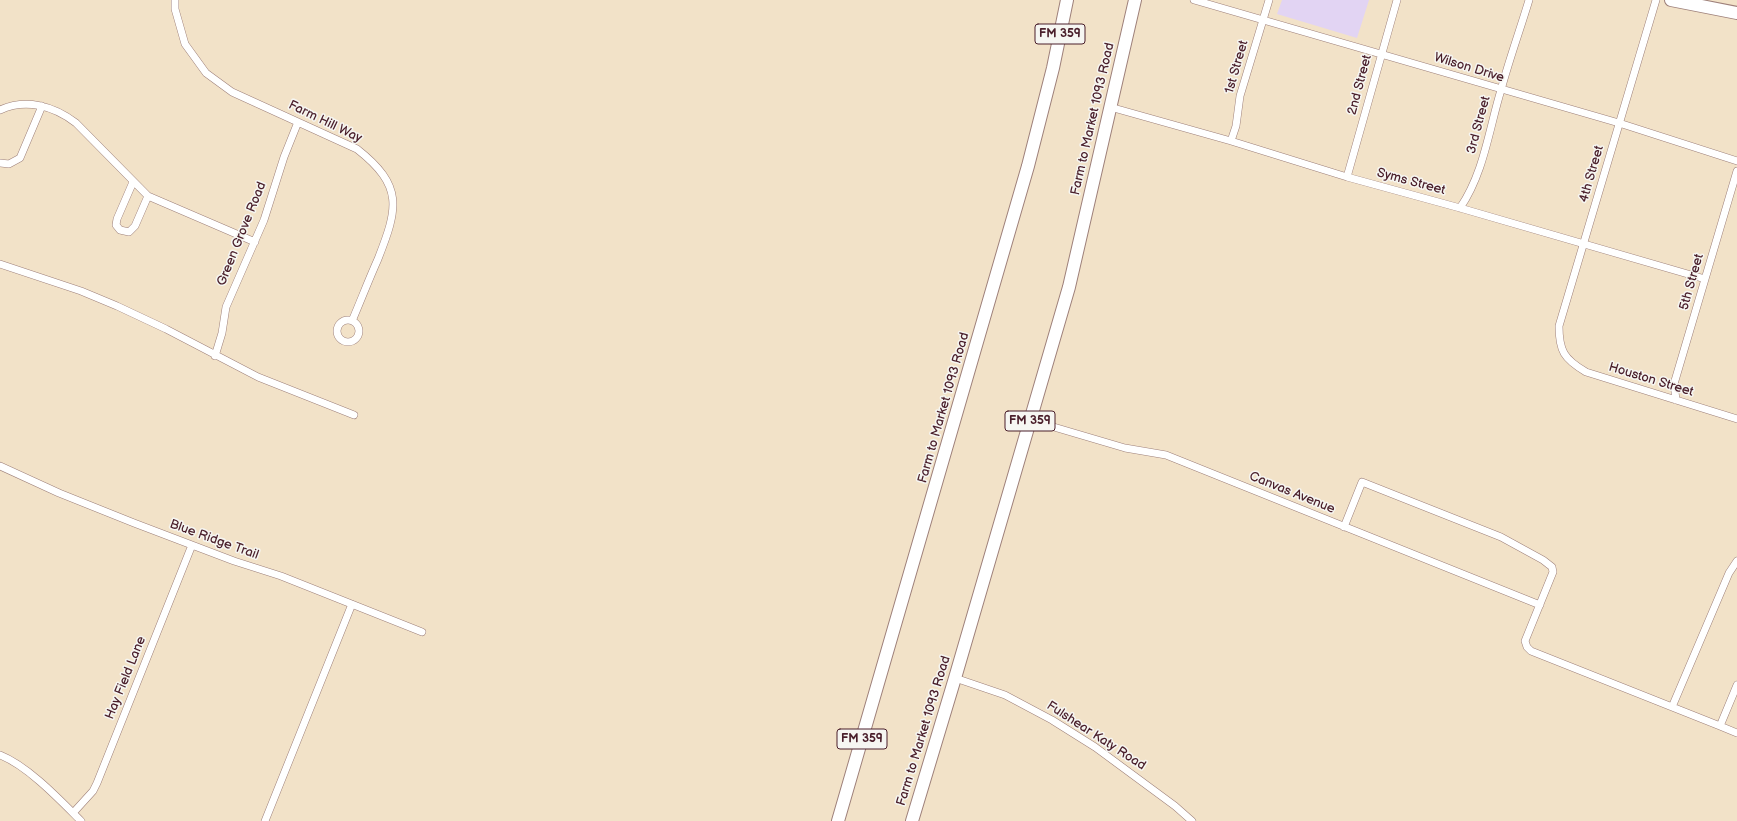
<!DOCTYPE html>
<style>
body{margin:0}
canvas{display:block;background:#f2e2c8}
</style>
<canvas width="1737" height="821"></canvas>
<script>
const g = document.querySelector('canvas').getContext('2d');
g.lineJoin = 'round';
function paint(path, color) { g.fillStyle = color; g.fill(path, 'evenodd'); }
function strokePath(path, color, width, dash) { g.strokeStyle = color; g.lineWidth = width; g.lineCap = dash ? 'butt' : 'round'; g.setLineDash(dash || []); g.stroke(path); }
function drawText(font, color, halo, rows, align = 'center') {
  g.font = font + ' "Balsamiq Sans",sans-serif'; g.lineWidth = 3; g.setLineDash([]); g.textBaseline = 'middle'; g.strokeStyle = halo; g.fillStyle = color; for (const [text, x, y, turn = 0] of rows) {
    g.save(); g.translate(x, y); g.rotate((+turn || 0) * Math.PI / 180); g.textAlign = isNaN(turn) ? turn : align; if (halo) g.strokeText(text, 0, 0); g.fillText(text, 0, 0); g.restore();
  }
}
paint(new Path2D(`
 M 1282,0 L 1369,0 L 1357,38 L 1277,14 Z`), '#e2d4f3');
const minor = new Path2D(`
 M 175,0 L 175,9 L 185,44 L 206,73 L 232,92 L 357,149 C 404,186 398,208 378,259 C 369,279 361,300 352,321
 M 1194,0 L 1619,123 L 1737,161
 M 1656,0 L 1559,326 C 1559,351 1564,359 1586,372 L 1737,419
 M 1110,107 L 1231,141 L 1347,177 L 1460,208 L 1705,279
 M 0,110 C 26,98 54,106 76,123 L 148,196 L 255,242
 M 1231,141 L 1236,126 L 1240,96 L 1269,0
 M 0,163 L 9,164 L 20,158 L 42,106
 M 1347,177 L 1397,0
 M 133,182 L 117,219 L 116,225 L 120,230 L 129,232 L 135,226 L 148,196
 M 1460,208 C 1484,173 1489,129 1501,90 C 1509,60 1520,30 1529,0
 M 0,264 L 81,291 L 117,306 L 166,329 L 258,377 L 354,415
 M337 331a11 11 0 1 1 22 0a11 11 0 1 1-22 0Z
 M 215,356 L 222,333 L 226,307 L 264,220 L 284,157 L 298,122
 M 1676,400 L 1674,384 L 1737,171
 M 1030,420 L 1125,448 L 1166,455 L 1540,605
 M 0,466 L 59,493 L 134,523 L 234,561 L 281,576 L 422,632
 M 1344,527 L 1362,482 L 1501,537 L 1543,560 L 1552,567 L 1553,572 L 1525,641 L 1527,647 L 1531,651 L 1720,726 L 1737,685
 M 955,678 L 1005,695 L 1052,720 L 1095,747 L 1175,806 L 1192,821
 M 1672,707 L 1729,573 L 1737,561
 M 1720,726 L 1737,733
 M 0,755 C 28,766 60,800 81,821
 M 73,813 L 93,791 L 97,783 L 192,545
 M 265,821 L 352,604`);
const primary = new Path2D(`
 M 1671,0 L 1737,13
 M 838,821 L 1028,166 L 1053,68 L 1067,0
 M 912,821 L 955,678 L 1069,287 L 1135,0`);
strokePath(minor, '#9e807a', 8);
strokePath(primary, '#9e807a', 14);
strokePath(minor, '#fff', 7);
strokePath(primary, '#fff', 12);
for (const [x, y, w] of [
 [1060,34,50],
 [1030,421,50],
 [862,739,50]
]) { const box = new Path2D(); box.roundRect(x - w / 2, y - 10, w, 20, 3); g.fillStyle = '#f6f6f2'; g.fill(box); strokePath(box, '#4a1f2b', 1); }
drawText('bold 12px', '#4a1f2b', null, [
 ["FM 359",1060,34],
 ["FM 359",1030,421],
 ["FM 359",862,739]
]);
drawText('13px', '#4a1f2b', '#f6f6f2', [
 ["1st Street",1237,67,-74],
 ["Wilson Drive",1469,68,17],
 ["2nd Street",1360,85,-75],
 ["Farm to Market 1093 Road",1093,119,-77],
 ["Farm Hill Way",325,122,26],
 ["3rd Street",1479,125,-75],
 ["4th Street",1592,174,-74],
 ["Syms Street",1411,182,15],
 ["Green Grove Road",242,234,-68],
 ["5th Street",1692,282,-74],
 ["Houston Street",1651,380,17],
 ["Farm to Market 1093 Road",944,408,-74],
 ["Canvas Avenue",1292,493,22],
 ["Blue Ridge Trail",214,540,20],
 ["Hay Field Lane",126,678,-68],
 ["Farm to Market 1093 Road",924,731,-73],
 ["Fulshear Katy Road",1096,736,33]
]);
</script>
